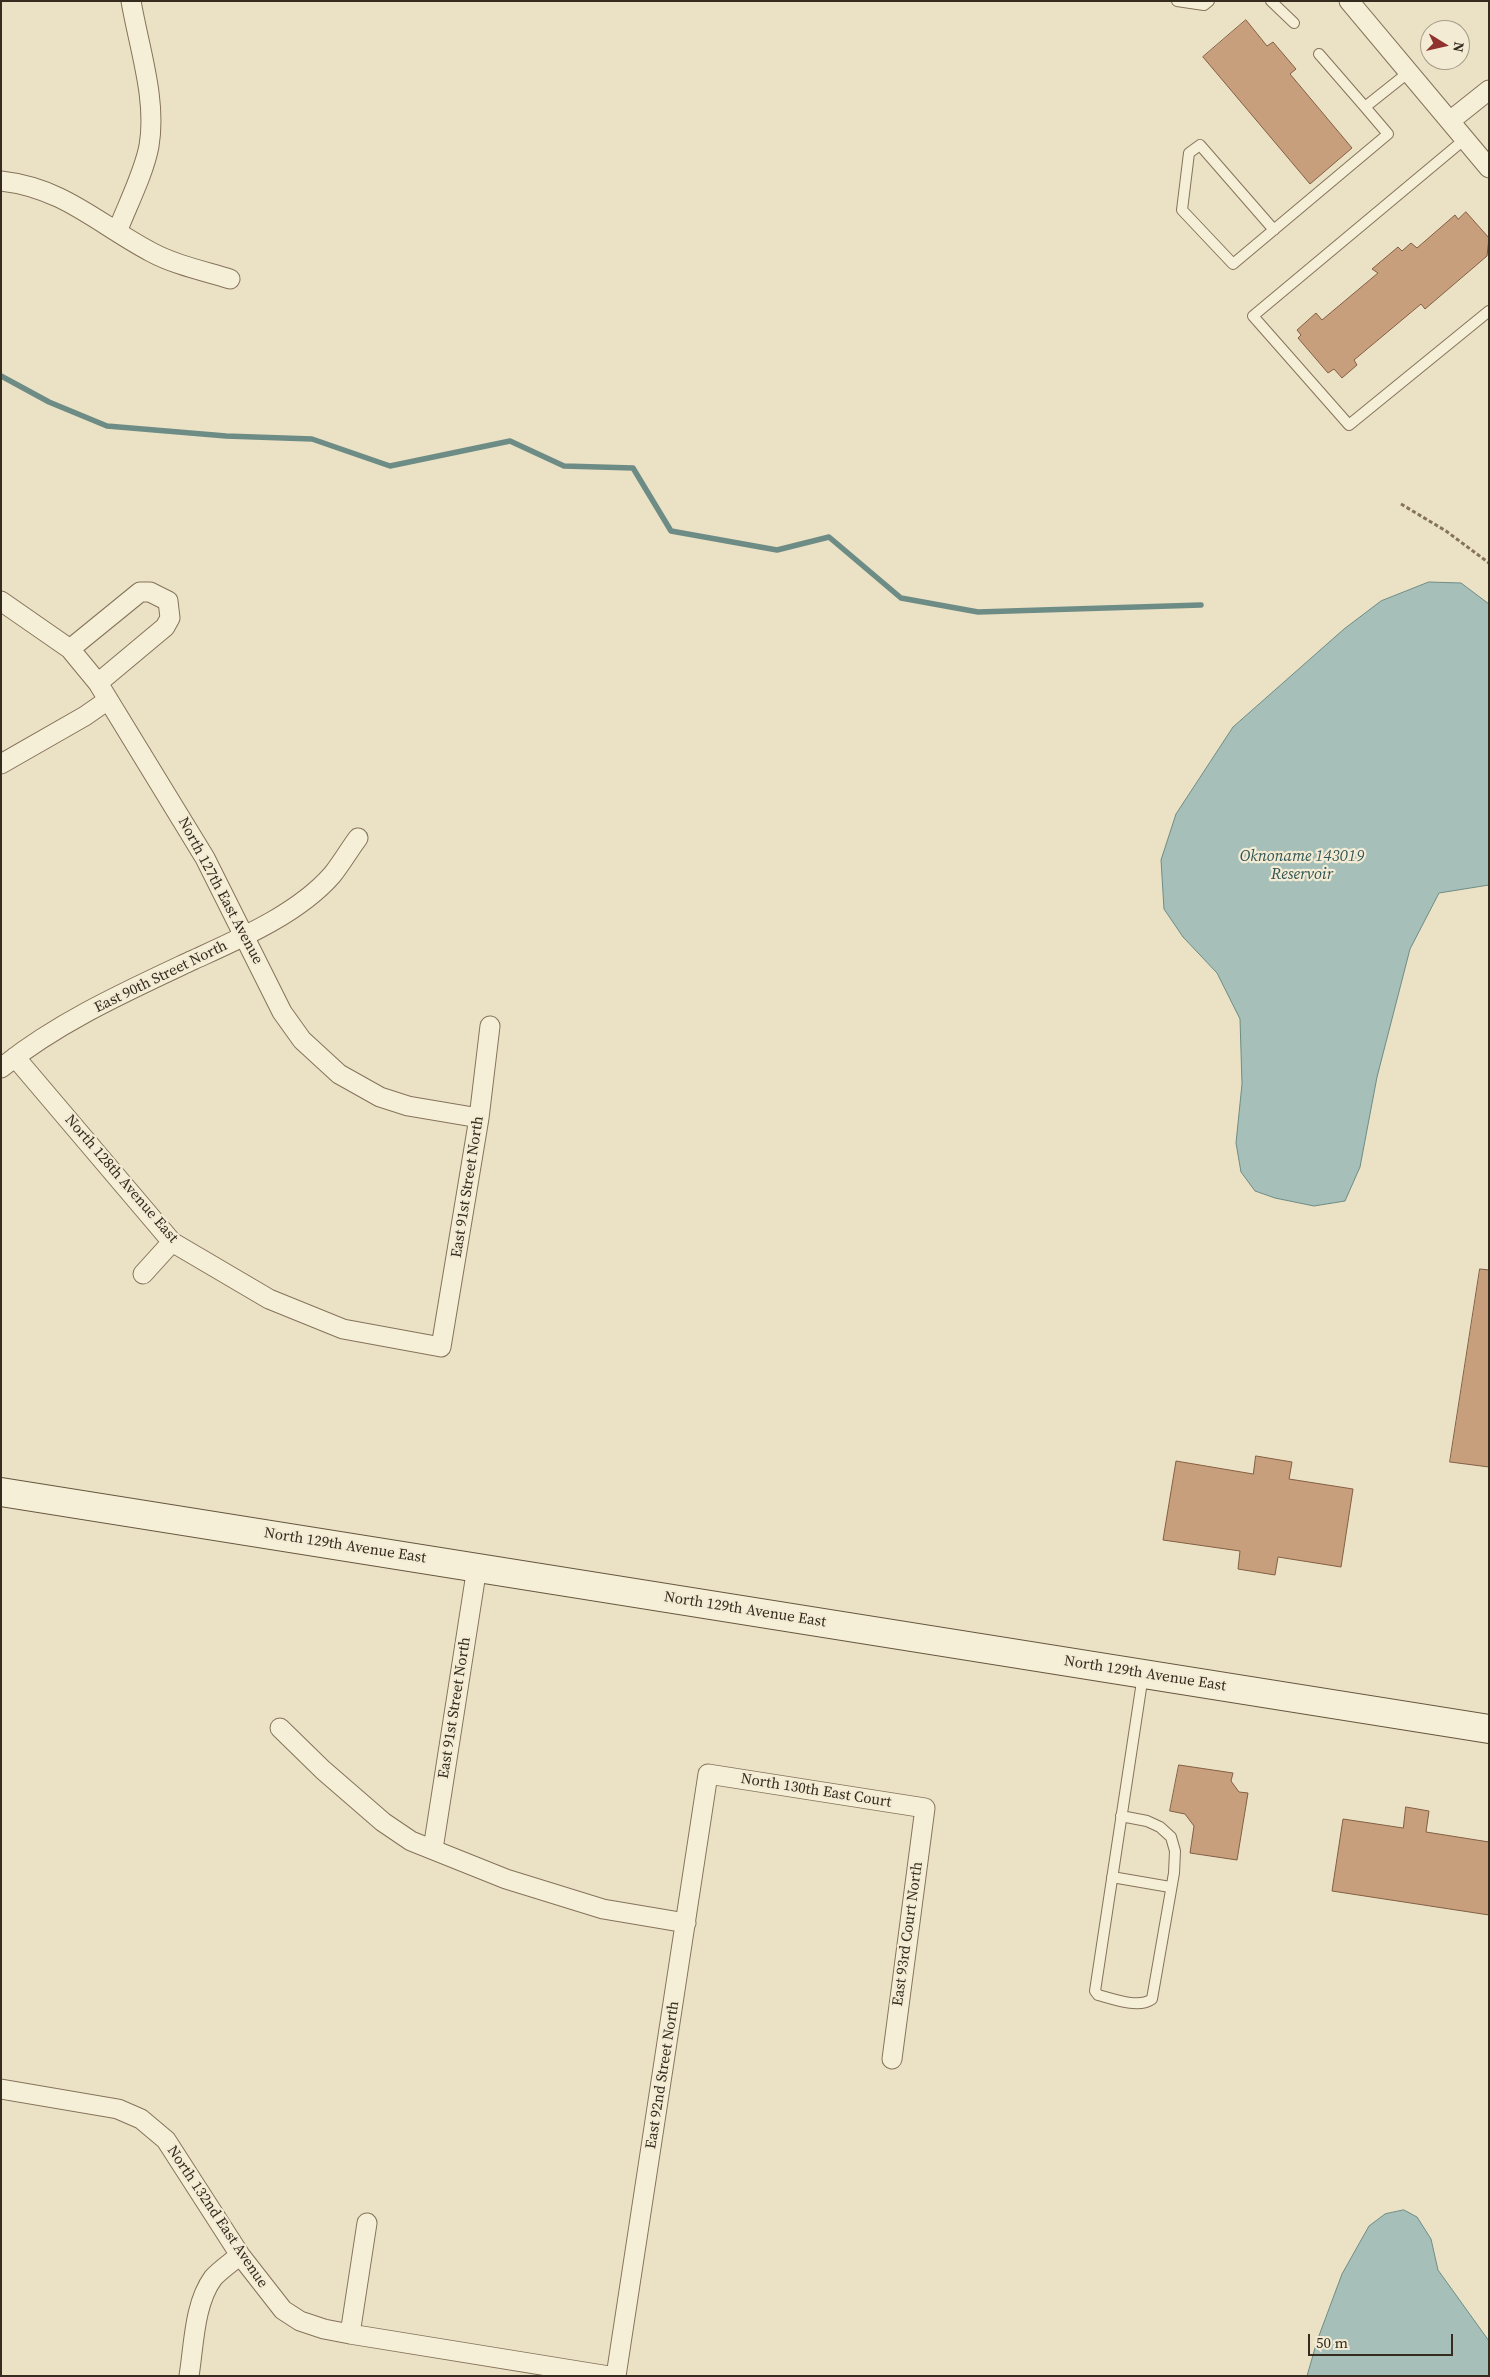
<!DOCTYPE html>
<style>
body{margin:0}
#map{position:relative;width:1490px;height:2377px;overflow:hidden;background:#ebe1c4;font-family:"Source Serif 4",serif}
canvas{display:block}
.frame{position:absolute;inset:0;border:2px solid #352b1f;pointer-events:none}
.north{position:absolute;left:1420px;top:20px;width:50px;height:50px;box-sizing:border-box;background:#f3ebd3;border:1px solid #a79e8b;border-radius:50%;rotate:99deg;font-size:14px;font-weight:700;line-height:20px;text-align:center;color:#352b1f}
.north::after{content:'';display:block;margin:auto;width:18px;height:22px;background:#90332f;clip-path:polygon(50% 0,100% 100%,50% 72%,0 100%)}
.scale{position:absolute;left:1308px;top:2334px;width:145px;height:22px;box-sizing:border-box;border:2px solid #352b1f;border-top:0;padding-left:6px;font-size:15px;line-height:18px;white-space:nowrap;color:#352b1f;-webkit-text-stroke:4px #f3ebd3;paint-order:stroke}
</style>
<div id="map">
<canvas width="1490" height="2377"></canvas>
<div class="frame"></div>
<div class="north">N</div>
<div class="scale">50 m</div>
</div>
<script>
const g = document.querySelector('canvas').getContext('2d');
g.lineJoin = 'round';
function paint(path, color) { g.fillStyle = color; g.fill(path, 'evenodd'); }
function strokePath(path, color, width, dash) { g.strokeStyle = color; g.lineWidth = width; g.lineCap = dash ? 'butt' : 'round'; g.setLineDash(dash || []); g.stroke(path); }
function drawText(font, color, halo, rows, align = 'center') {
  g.font = font + ' "Source Serif 4",serif'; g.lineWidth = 4.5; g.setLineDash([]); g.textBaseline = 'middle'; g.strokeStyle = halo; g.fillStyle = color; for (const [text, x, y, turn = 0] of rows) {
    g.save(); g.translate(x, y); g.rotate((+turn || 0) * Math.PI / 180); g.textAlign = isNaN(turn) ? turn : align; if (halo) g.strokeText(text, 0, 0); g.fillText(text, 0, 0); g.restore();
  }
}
const water = new Path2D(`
 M 1429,582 L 1461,583 L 1489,604 L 1489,885 L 1439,893 L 1410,949 L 1377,1077 L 1360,1167 L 1345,1201 L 1314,1206 L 1275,1198 L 1255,1191 L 1241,1172 L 1236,1143 L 1242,1084 L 1240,1019 L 1217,973 L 1183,937 L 1164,909 L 1161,860 L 1176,814 L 1233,727 L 1344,629 L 1381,601 Z
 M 1404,2210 L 1417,2217 L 1431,2239 L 1438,2270 L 1489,2341 L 1489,2376 L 1307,2376 L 1317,2341 L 1342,2274 L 1369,2226 L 1385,2214 Z`);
paint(water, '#a6bfb8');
strokePath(water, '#6d8c86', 1);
strokePath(new Path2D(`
 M 1,376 L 49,402 L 107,426 L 226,436 L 312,439 L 390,466 L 510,441 L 564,466 L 633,468 L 671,531 L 777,550 L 829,537 L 901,598 L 978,612 L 1201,605`), '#6d8c86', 5.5);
const building = new Path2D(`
 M 1246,20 L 1267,46 L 1273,42 L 1296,69 L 1290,74 L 1352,148 L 1310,184 L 1203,57 Z
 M 1466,212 L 1489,238 L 1487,256 L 1425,309 L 1421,304 L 1354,360 L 1357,365 L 1342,378 L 1334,369 L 1328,373 L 1298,338 L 1301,335 L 1297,330 L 1316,313 L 1322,320 L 1378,273 L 1372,269 L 1398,247 L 1402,251 L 1411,243 L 1417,248 L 1455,215 L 1458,219 Z
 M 1480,1269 L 1489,1270 L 1489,1467 L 1450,1462 Z
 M 1256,1456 L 1292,1462 L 1289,1479 L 1353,1489 L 1341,1567 L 1278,1557 L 1275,1575 L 1238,1569 L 1240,1551 L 1163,1540 L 1176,1461 L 1253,1474 Z
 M 1179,1765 L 1233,1773 L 1231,1781 L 1239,1792 L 1248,1793 L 1237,1860 L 1190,1853 L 1194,1826 L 1185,1814 L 1170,1811 Z
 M 1406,1807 L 1429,1811 L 1426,1832 L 1489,1842 L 1489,1915 L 1332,1891 L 1343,1819 L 1403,1828 Z`);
paint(building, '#c79f7c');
strokePath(building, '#825f43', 1);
const lane = new Path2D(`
 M 1177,1 L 1204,5 L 1209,1
 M 1271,1 L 1294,23
 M 1319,54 L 1365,107 L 1409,72
 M 1465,139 L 1253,316 L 1349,425 L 1489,311
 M 1274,230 L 1200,145 L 1189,153 L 1182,210 L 1233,264 L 1388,134 L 1365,107
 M 1121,1816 L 1147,1821 L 1160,1827 L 1171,1837 L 1175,1851 L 1174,1873 L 1152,1999 C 1139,2009 1113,1999 1098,1995 L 1095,1991 L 1143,1675
 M 1112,1877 L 1170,1887`);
const street = new Path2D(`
 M 1349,1 L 1489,168
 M 1450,121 L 1489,90
 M 1,181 C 64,188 98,224 151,252 C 175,265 204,271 230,279
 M 117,232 C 127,206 144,173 149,146 C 157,99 139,48 131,1
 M 1,601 L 70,649 L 98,683 L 205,858 L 282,1012 L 302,1040 L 339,1074 L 380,1097 L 408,1106 L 479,1118
 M 70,649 L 140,592 L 150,592 L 168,601 L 170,618 L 165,627 L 98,683
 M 1,764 L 85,716 L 108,700
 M 15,1057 L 172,1242 L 269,1299 L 343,1329 L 441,1347 L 479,1118 L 490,1026
 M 1,1068 C 58,1022 127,991 193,960 C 239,939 298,914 332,875 C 341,864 349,850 358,838
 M 143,1274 L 172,1242
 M 280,1728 L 323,1770 L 383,1822 L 411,1841 L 506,1879 L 603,1909 L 686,1923
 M 433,1849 L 477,1567
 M 1,2089 L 118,2109 L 141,2119 L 166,2140 L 240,2255 L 283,2310 L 300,2321 L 324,2329 L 350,2334 L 609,2376
 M 350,2334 L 367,2223
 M 189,2376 C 194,2345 194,2304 213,2278 C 220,2270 232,2262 240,2255
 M 616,2376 L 708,1774 L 925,1808 L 892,2059`);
const secondary = new Path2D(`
 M 1,1492 L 1489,1729`);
strokePath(lane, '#85735c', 12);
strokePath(street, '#85735c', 21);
strokePath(secondary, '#66553f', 30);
strokePath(new Path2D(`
 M 1401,504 L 1446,531 L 1489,563`), '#85735c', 3, [4, 2.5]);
strokePath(lane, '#f6efd7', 10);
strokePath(street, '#f6efd7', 19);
strokePath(secondary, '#f6efd7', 28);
drawText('15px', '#352b1f', '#f3ebd3', [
 ["North 127th East Avenue",220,891,62],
 ["East 90th Street North",161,977,-26],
 ["North 128th Avenue East",121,1179,49],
 ["East 91st Street North",468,1187,-81],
 ["North 129th Avenue East",345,1546,9],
 ["North 129th Avenue East",745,1610,9],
 ["North 129th Avenue East",1145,1674,9],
 ["East 91st Street North",455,1708,-81],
 ["North 130th East Court",816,1791,9],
 ["East 93rd Court North",908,1934,-82],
 ["East 92nd Street North",663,2075,-81],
 ["North 132nd East Avenue",217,2217,56]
]);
drawText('italic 16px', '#2f5454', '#f3ebd3', [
 ["Oknoname 143019",1302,857],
 ["Reservoir",1302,875]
]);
</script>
